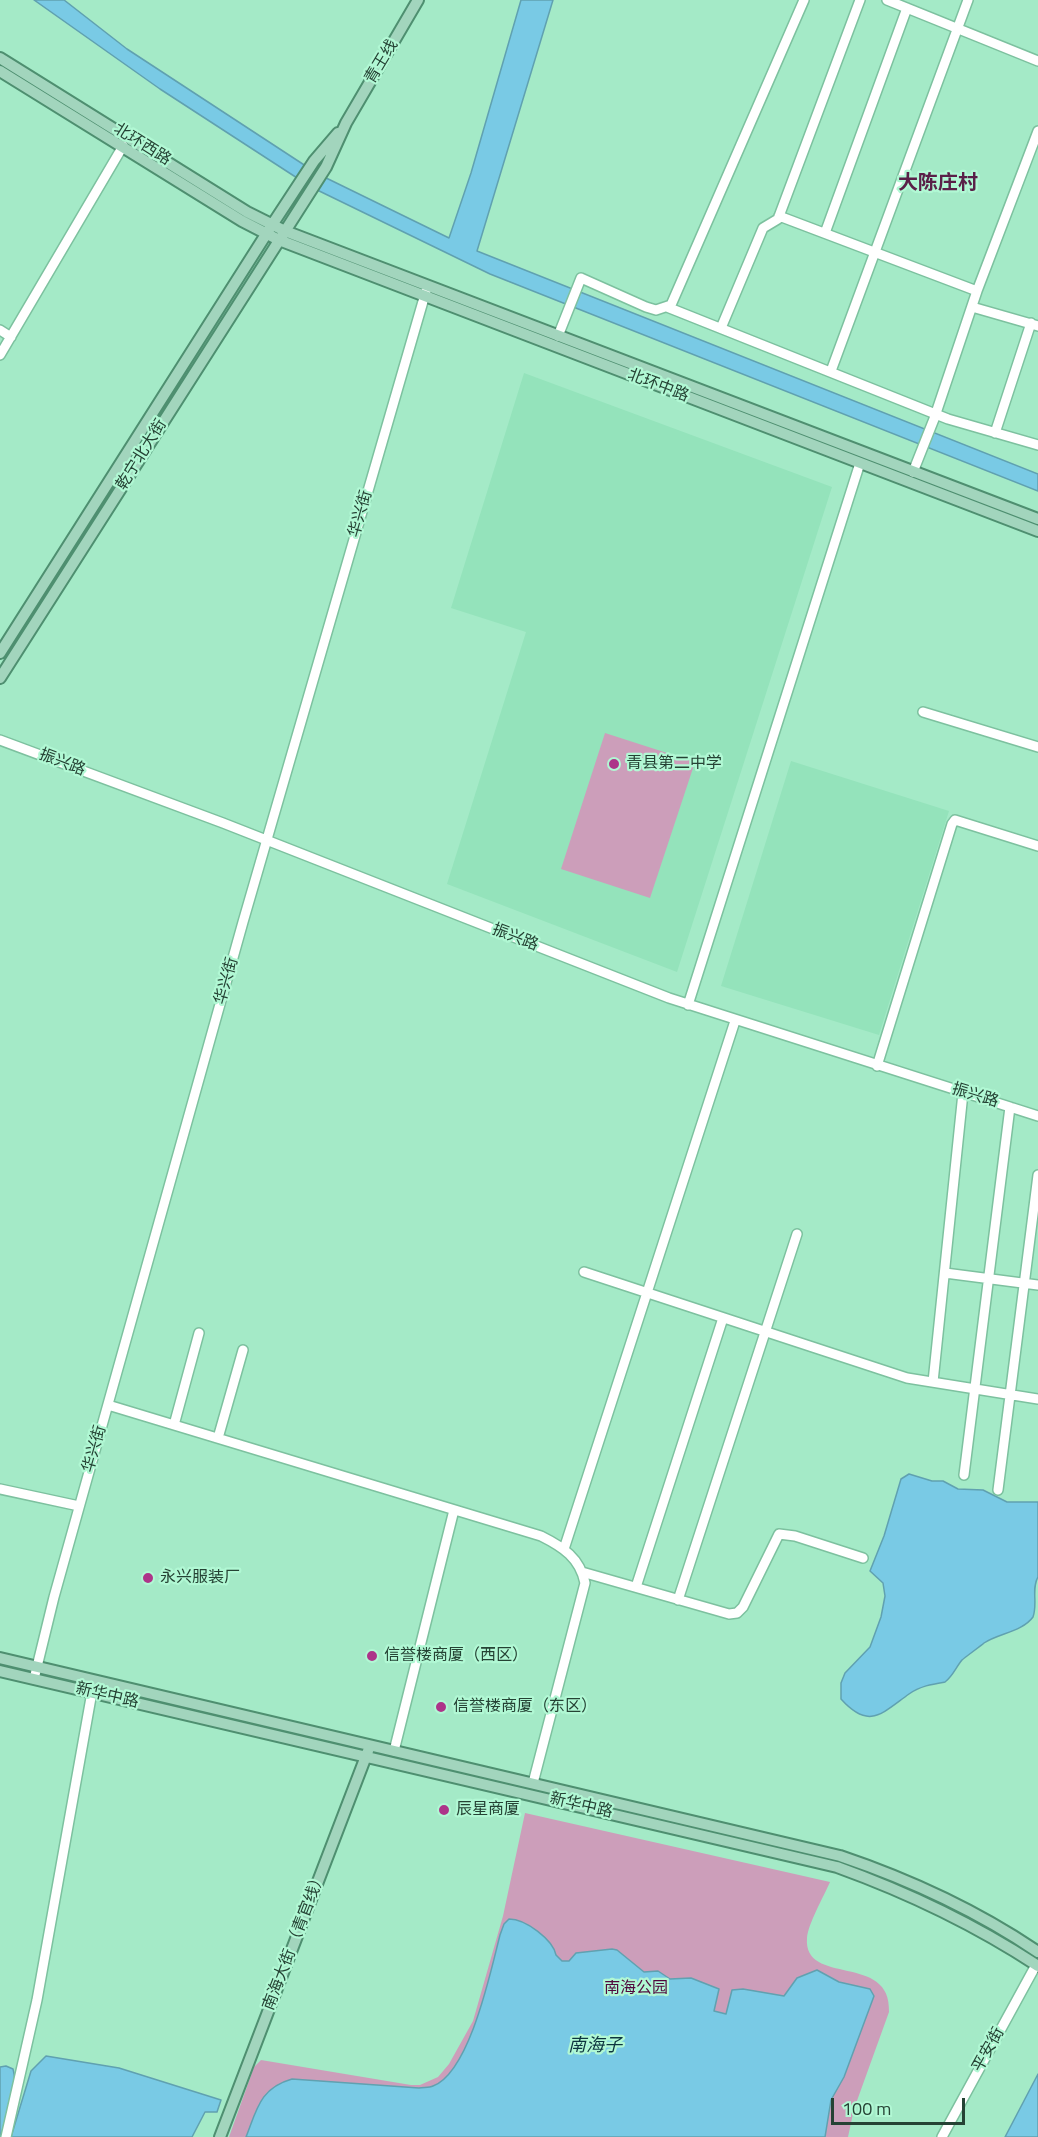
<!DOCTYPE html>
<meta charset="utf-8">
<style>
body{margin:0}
#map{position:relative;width:1038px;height:2137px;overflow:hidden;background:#a4eac7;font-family:"Titillium Web",sans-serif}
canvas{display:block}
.scale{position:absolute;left:831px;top:2098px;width:134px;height:27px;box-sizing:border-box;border:3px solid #254234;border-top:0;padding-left:8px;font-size:18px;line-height:21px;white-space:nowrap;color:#254234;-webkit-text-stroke:4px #b1f8d4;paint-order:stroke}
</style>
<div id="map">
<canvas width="1038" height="2137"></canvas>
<div class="scale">100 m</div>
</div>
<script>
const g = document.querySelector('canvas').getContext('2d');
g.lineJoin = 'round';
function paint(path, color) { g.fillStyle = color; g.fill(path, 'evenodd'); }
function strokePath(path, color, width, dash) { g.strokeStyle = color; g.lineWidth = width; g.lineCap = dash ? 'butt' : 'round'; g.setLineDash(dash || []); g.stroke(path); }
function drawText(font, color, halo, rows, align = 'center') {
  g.font = font + ' "Titillium Web","Noto Sans SC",sans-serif'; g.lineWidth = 4.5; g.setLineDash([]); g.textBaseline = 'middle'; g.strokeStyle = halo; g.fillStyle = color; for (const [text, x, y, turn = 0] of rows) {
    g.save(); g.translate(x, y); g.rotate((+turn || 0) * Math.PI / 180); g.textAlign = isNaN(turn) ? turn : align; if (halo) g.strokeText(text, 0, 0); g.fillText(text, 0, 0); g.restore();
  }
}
paint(new Path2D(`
 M 524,373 L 832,487 L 677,972 L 447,884 L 526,632 L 451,608 Z
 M 791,761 L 949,811 L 879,1035 L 721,986 Z`), '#94e3bb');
paint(new Path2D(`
 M 605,733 L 695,762 L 650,898 L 561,869 Z
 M 525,1813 L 830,1882 C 824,1896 808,1924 807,1938 C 803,1987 892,1952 889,2012 L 854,2109 L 848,2137 L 229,2137 L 254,2067 L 261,2060 L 411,2085 L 420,2085 L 438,2077 L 449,2064 L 473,2021 L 503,1916 Z`), '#cc9eba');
const water = new Path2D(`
 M 34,0 L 64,0 L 127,49 L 318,174 L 449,238 L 471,173 L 521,0 L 553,0 L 477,251 L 1038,474 L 1038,491 L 490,274 L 311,187 L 160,89 Z
 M 909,1474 L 932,1481 L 943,1481 L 958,1489 L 983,1490 L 1007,1502 L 1038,1502 L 1038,1577 C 1031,1589 1038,1603 1033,1617 C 1022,1632 999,1633 984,1643 C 982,1645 964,1658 962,1660 C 956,1667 953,1676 945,1682 C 933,1684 920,1686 909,1694 C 881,1714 869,1730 841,1699 L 841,1683 L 845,1673 L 870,1647 L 881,1617 L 885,1596 L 883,1583 L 870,1571 L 884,1536 L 901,1479 Z
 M 509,1919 C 526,1919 553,1940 556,1955 L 562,1961 L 569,1961 L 576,1953 L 612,1949 L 617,1950 L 644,1972 L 658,1971 L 670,1979 L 691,1978 L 719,1989 L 714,2011 L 726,2014 L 732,1990 L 743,1989 L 784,1996 L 797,1978 L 817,1970 L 839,1982 L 870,1989 L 874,1996 L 844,2077 L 831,2100 L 825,2137 L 246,2137 C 257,2109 260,2088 292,2079 L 419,2088 C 423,2087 429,2088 433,2086 C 470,2072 491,1970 500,1935 L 504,1924 Z
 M 46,2056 L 119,2068 L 221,2100 L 217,2112 L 205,2112 L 192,2137 L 11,2137 L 31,2071 Z
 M 6,2066 L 13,2069 C 19,2089 7,2118 0,2137 L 0,2067 Z
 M 1038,2074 L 1038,2137 L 1005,2137 Z`);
paint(water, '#79cae5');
strokePath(water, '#60a1b0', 1.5);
const minor = new Path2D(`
 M 887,0 L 1038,61
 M 779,216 L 977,291
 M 825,233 L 907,8
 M 667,307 L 948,419 L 1038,445
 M 972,307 L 1038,326
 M 721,328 L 763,228 L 778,219 L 860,0
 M 0,330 L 11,337
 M 558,336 L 581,278 L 646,307 L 656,310 L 671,305 L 804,0
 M 0,355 L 123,146
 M 831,371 L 968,0
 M 995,433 L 1031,323
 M 913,472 L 934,419 L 977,291 L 1038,131
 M 923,712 L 1038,747
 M 0,740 L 223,823 L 669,998 L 1038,1116
 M 688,1005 L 860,463
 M 877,1066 L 952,824 L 955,820 L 1038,846
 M 584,1272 L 907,1378 L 1038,1399
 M 945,1273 L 1038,1285
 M 933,1382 L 963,1093
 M 108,1405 L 541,1536 C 563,1547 580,1558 585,1583 L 533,1783
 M 174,1425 L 199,1333
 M 218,1438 L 243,1350
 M 964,1475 L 1010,1107
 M 0,1489 L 79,1506
 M 998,1490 L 1038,1175
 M 564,1549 L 735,1021
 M 582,1572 L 729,1614 L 737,1613 L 743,1607 L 779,1534 L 795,1536 L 863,1558
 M 636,1587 L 723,1318
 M 678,1600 L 797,1234
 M 34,1679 L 54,1597 L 243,922 L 426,291
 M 394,1751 L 454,1510
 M 6,2137 L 37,2000 L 92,1692
 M 942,2137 L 1036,1965`);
const major = new Path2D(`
 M 0,58 L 247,212 L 285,231 L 1038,519
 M 0,71 L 242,221 L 279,240 L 1038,531
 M 0,653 L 272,225 L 314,161 L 338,133
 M 0,678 L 326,167 L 346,123 L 418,0
 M 0,1658 L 840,1856 C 911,1880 976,1910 1038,1952
 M 0,1671 L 837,1867 C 909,1893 974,1924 1038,1966
 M 220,2137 L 368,1751`);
strokePath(minor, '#7dc19f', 12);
strokePath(major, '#4e8f70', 14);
strokePath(minor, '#fff', 9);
strokePath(major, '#a2d5bd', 10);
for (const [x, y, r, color] of [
 [614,764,6,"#ad3489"],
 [148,1578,6,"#ad3489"],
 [372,1656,6,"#ad3489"],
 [441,1707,6,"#ad3489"],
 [444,1810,6,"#ad3489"]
]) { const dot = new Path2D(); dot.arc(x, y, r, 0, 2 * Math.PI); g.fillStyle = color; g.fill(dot); strokePath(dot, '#b1f8d4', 2); }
drawText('16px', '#254234', '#b1f8d4', [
 ["青王线",382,62,-59],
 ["北环西路",142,145,32],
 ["北环中路",658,386,21],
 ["乾宁北大街",142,455,-58],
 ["华兴街",361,514,-74],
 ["振兴路",62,763,21],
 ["振兴路",515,938,21],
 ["华兴街",227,981,-74],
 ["振兴路",975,1096,17],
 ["华兴街",95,1449,-74],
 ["新华中路",107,1696,13],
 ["新华中路",581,1806,13],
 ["南海大街 （青官线）",295,1941,-69],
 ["平安街",989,2050,-61]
]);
drawText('16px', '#254234', '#b1f8d4', [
 ["青县第二中学",626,764],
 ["永兴服装厂",160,1578],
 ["信誉楼商厦（西区）",384,1656],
 ["信誉楼商厦（东区）",453,1707],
 ["辰星商厦",456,1810]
], 'left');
drawText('16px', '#51093e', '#b1f8d4', [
 ["南海公园",636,1989]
]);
drawText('italic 18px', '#0d343f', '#b1f8d4', [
 ["南海子",595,2047]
]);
drawText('bold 20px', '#5a2048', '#b1f8d4', [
 ["大陈庄村",938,184]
]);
</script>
